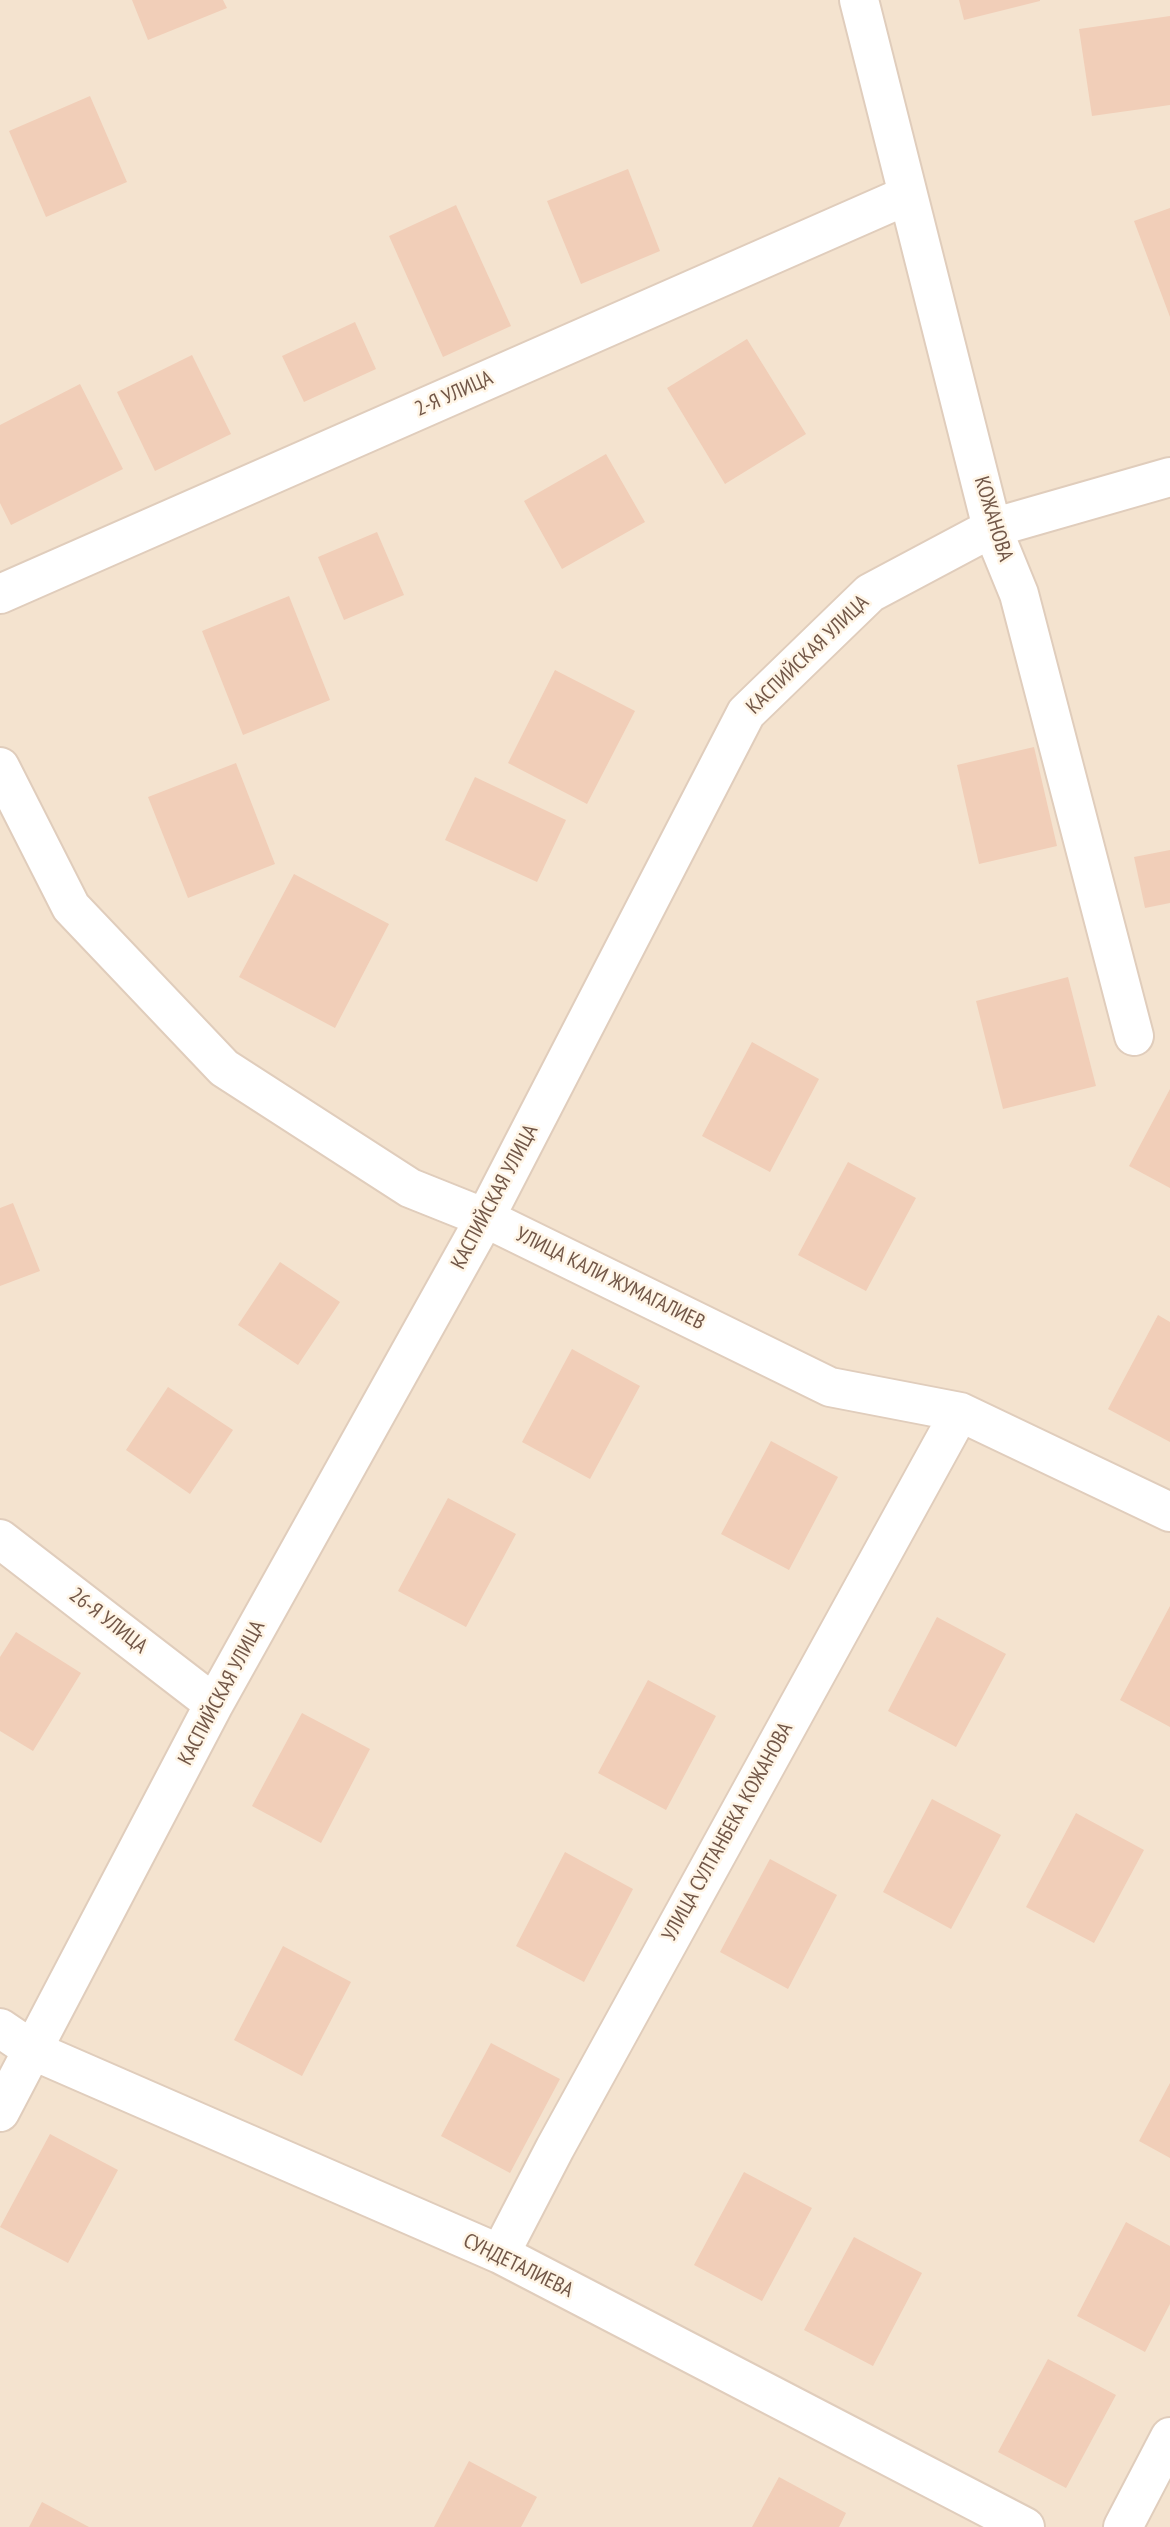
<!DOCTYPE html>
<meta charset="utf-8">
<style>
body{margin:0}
canvas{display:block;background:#fcf1e0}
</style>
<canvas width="1170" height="2527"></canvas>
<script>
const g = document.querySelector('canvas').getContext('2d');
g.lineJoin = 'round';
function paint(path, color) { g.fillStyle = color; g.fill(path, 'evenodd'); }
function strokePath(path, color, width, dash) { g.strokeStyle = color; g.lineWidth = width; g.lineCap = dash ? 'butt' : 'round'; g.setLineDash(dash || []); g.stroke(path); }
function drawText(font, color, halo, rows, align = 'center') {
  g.font = font + ' "PT Sans Narrow",sans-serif'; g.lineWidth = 5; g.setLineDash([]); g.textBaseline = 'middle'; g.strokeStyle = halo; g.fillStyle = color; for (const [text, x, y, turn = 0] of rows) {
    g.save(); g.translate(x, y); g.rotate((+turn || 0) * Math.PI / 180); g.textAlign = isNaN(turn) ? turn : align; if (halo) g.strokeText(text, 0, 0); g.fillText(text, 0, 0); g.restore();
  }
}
paint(new Path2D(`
 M 0,0 L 1170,0 L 1170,2527 L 0,2527 Z`), '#f4e3cf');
paint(new Path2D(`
 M 132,0 L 223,0 L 227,8 L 148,40 Z
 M 959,0 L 1040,0 L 1040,1 L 964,20 Z
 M 1170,16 L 1170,105 L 1092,116 L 1079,29 Z
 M 90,96 L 127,182 L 46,217 L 9,131 Z
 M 628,169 L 660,251 L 581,284 L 547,201 Z
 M 456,205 L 511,326 L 443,357 L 389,236 Z
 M 1170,208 L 1170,317 L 1134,221 Z
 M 355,322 L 376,369 L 304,402 L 282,356 Z
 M 747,339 L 806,434 L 725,484 L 667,388 Z
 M 192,355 L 231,434 L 155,471 L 117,392 Z
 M 80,384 L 123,469 L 11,525 L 0,503 L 0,425 Z
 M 606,454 L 645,522 L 562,569 L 524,501 Z
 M 377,532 L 404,595 L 344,620 L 318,557 Z
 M 289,596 L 330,700 L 243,735 L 202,631 Z
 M 555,670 L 635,711 L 587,804 L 508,763 Z
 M 1034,747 L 1057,846 L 979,864 L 957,765 Z
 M 236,763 L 275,864 L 188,898 L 148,797 Z
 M 475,777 L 566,820 L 537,882 L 445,840 Z
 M 1170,850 L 1170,903 L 1145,908 L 1134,857 Z
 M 294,874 L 389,924 L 335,1028 L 239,977 Z
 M 1068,977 L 1096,1086 L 1003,1109 L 976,1001 Z
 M 752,1042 L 819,1079 L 770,1172 L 702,1136 Z
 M 1170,1089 L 1170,1188 L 1129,1166 Z
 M 848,1162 L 916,1198 L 866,1291 L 798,1255 Z
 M 13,1203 L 40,1271 L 0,1286 L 0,1208 Z
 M 280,1262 L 340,1302 L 298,1365 L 238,1325 Z
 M 1158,1315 L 1170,1322 L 1170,1442 L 1108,1409 Z
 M 572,1349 L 640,1386 L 590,1479 L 522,1442 Z
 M 168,1387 L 233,1430 L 190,1494 L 126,1450 Z
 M 771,1441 L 838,1477 L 789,1570 L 721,1534 Z
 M 448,1498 L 516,1534 L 466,1627 L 398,1591 Z
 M 1170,1606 L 1170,1727 L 1120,1700 Z
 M 937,1617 L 1006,1654 L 956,1747 L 888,1711 Z
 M 16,1632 L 81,1673 L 33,1751 L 0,1731 L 0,1657 Z
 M 648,1680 L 716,1716 L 666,1810 L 598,1773 Z
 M 302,1713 L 370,1749 L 321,1843 L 252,1806 Z
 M 932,1799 L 1001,1835 L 951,1929 L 883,1892 Z
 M 1076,1813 L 1144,1850 L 1094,1943 L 1026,1907 Z
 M 565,1852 L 633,1889 L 584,1982 L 516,1946 Z
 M 770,1859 L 837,1895 L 788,1989 L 720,1952 Z
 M 283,1946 L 351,1982 L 302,2076 L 234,2040 Z
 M 491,2043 L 560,2079 L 510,2173 L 441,2136 Z
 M 1170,2083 L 1170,2158 L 1139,2141 Z
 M 50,2134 L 118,2170 L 68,2263 L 0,2227 Z
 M 744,2172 L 812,2208 L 762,2301 L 694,2265 Z
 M 1126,2222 L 1170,2246 L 1170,2304 L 1145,2352 L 1077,2316 Z
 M 854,2237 L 922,2273 L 873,2366 L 804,2330 Z
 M 1048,2359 L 1116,2395 L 1066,2488 L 998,2452 Z
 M 469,2461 L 537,2497 L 521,2527 L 434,2527 Z
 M 779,2477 L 846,2513 L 839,2527 L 752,2527 Z
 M 42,2502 L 89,2527 L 29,2527 Z`), '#f1ceb8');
const street = new Path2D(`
 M 859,0 L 992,528 L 1019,594 L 1134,1036
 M 0,594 L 908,195
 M 0,767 L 71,907 L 224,1068 L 410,1188 L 485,1218 L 830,1387 L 960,1412 L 1170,1512
 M 0,1539 L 214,1704
 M 0,2028 L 34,2051 L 500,2254 L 1025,2527
 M 0,2112 L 214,1704 L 485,1218 L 746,713 L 870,593 L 992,528 L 1170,477
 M 500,2254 L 555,2148 L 960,1412
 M 1123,2527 L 1170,2437`);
strokePath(street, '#e0cdbc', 42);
strokePath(street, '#fff', 38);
drawText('21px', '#725748', '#fff5e6', [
 ["2-Я УЛИЦА",454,394,-24],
 ["КОЖАНОВА",993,519,73],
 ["КАСПИЙСКАЯ УЛИЦА",808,655,-44],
 ["КАСПИЙСКАЯ УЛИЦА",495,1197,-62],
 ["УЛИЦА КАЛИ ЖУМАГАЛИЕВ",610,1279,26],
 ["26-Я УЛИЦА",108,1621,38],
 ["КАСПИЙСКАЯ УЛИЦА",222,1693,-62],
 ["УЛИЦА СУЛТАНБЕКА КОЖАНОВА",728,1832,-61],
 ["СУНДЕТАЛИЕВА",518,2266,26]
]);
</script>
